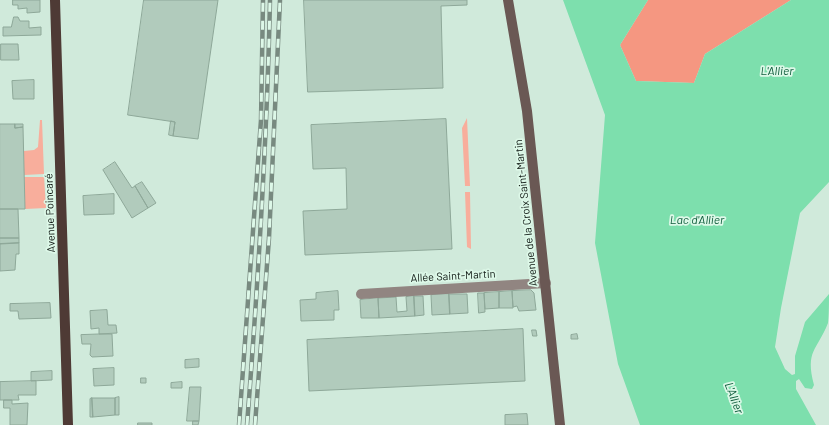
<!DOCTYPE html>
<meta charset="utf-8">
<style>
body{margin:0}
canvas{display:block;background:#d0eadb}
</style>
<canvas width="829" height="425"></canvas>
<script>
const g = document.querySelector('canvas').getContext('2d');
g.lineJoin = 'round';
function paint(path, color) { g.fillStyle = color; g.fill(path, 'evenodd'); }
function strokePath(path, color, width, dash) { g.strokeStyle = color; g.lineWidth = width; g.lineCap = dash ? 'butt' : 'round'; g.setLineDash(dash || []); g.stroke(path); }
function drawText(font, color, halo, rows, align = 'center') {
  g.font = font + ' Barlow,sans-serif'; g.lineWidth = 3.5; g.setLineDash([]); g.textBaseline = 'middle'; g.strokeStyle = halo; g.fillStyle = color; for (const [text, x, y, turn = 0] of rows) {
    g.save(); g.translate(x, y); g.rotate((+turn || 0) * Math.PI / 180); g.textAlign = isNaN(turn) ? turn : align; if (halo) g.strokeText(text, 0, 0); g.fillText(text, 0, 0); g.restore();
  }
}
paint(new Path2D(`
 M 467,118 L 470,186 L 465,186 L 462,128 Z
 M 40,120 L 42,120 L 44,174 L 24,175 L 24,151 L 34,150 L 38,147 Z
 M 24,177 L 44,177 L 46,208 L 25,209 Z
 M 465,192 L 470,192 L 471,249 L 467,247 Z`), '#f8ae9c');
paint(new Path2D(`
 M 648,0 L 791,0 L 705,54 L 694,83 L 636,81 L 620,45 Z`), '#f59781');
paint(new Path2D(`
 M 563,0 L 648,0 L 620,45 L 636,81 L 694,83 L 705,54 L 791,0 L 829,0 L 829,182 L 800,213 L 781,308 L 775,347 L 785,369 L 792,375 L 795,374 L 795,356 L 805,322 L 829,294 C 829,302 829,315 828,323 C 817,351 805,350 814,385 L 812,389 L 805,388 L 799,379 L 796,381 L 796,389 L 816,425 L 640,425 L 618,364 L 595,243 L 605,115 Z`), '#7ddfad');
const building = new Path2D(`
 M 13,0 L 40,0 L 40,12 L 27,13 L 27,8 L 18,9 L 18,5 L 13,5 Z
 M 144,0 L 218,0 L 198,139 L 173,136 L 175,122 L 128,115 Z
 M 304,0 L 467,0 L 467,5 L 441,6 L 443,88 L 308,92 Z
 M 14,17 L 18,17 L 20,21 L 29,21 L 29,28 L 41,27 L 41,35 L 3,36 L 3,27 L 11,27 Z
 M 1,44 L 18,44 L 19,60 L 1,60 Z
 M 34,80 L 34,99 L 13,99 L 12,81 Z
 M 446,119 L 452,249 L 305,255 L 303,211 L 347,209 L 346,168 L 313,169 L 311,125 Z
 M 171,121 L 175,122 L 173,136 L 169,135 Z
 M 0,124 L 15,124 L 15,128 L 23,127 L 25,209 L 0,209 Z
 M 15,124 L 23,124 L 23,127 L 15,128 Z
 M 115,162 L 132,188 L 135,186 L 148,208 L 132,218 L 103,170 Z
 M 142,182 L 156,203 L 148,208 L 135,186 Z
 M 114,194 L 114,214 L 84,215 L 83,196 Z
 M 0,209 L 18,209 L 19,238 L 0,238 Z
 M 0,238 L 19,238 L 19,243 L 0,244 Z
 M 19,243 L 19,254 L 16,254 L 15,270 L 0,271 L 0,244 Z
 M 531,290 L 534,293 L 536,310 L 519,311 L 517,306 L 513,307 L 512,291 Z
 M 338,291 L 339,310 L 334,310 L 334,320 L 301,321 L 300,300 L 316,299 L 316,293 Z
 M 512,291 L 513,308 L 499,308 L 499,292 Z
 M 499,292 L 499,308 L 485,309 L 484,293 Z
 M 478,293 L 484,293 L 485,312 L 479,313 Z
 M 449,294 L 450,314 L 432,315 L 431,295 Z
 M 449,294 L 467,294 L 468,313 L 450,314 Z
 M 414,296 L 423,296 L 424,315 L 415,316 Z
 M 414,296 L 415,316 L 379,318 L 378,298 L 396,297 L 397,312 L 407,311 L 406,297 Z
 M 378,298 L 379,318 L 361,318 L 360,300 Z
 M 50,303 L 51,318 L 19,319 L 18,311 L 10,311 L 10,304 Z
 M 107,310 L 108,325 L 116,325 L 117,333 L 99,334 L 99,328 L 91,329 L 90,311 Z
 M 523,329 L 525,381 L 309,391 L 307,340 Z
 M 532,330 L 536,330 L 537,336 L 533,336 Z
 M 99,334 L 112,334 L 113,356 L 92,357 L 90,355 L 91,344 L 82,344 L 81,335 Z
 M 577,334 L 578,339 L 571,339 L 571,335 Z
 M 199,359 L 199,367 L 185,368 L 185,360 Z
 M 114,368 L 114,385 L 94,386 L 93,369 Z
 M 52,371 L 52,380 L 31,381 L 31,372 Z
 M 141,378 L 146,378 L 146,383 L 141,383 Z
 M 36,381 L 36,395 L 18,395 L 19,400 L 0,400 L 0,382 Z
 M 182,382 L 182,388 L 171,388 L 171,383 Z
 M 190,387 L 201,387 L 199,421 L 187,421 Z
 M 119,397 L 119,415 L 115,415 L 115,398 Z
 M 92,398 L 93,417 L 90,417 L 90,399 Z
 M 92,398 L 115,398 L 115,415 L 93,417 Z
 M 4,400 L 12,400 L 12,404 L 28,403 L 27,425 L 10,425 L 10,408 L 4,408 Z
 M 527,414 L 528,425 L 505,425 L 505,415 Z
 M 193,421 L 199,421 L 198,425 L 193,425 Z
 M 138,423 L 152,423 L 152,425 L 138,425 Z`);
paint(building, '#b1cbbc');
strokePath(building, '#8ea899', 1);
strokePath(new Path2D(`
 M 361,294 L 546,283`), '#918581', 10);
strokePath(new Path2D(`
 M 508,0 L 527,111 L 560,425`), '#6a5854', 10);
strokePath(new Path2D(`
 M 55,0 L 68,425`), '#4e3a35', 10);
const rail = new Path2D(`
 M 239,425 L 261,120 L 263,0
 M 247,425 C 258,283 267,143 270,0
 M 255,425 L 269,238 L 280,0`);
strokePath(rail, '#788a80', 4.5);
strokePath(rail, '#ddf8e8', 3, [9]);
drawText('11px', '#0e1712', '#ddf8e8', [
 ["Avenue Poincaré",50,213,-92],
 ["Avenue de la Croix Saint-Martin",526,213,-96],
 ["Allée Saint-Martin",453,276,-3]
]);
drawText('italic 12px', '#0f5c3c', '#ddf8e8', [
 ["L'Allier",777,71],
 ["Lac d'Allier",697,220],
 ["L'Allier",734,398,69]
]);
</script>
